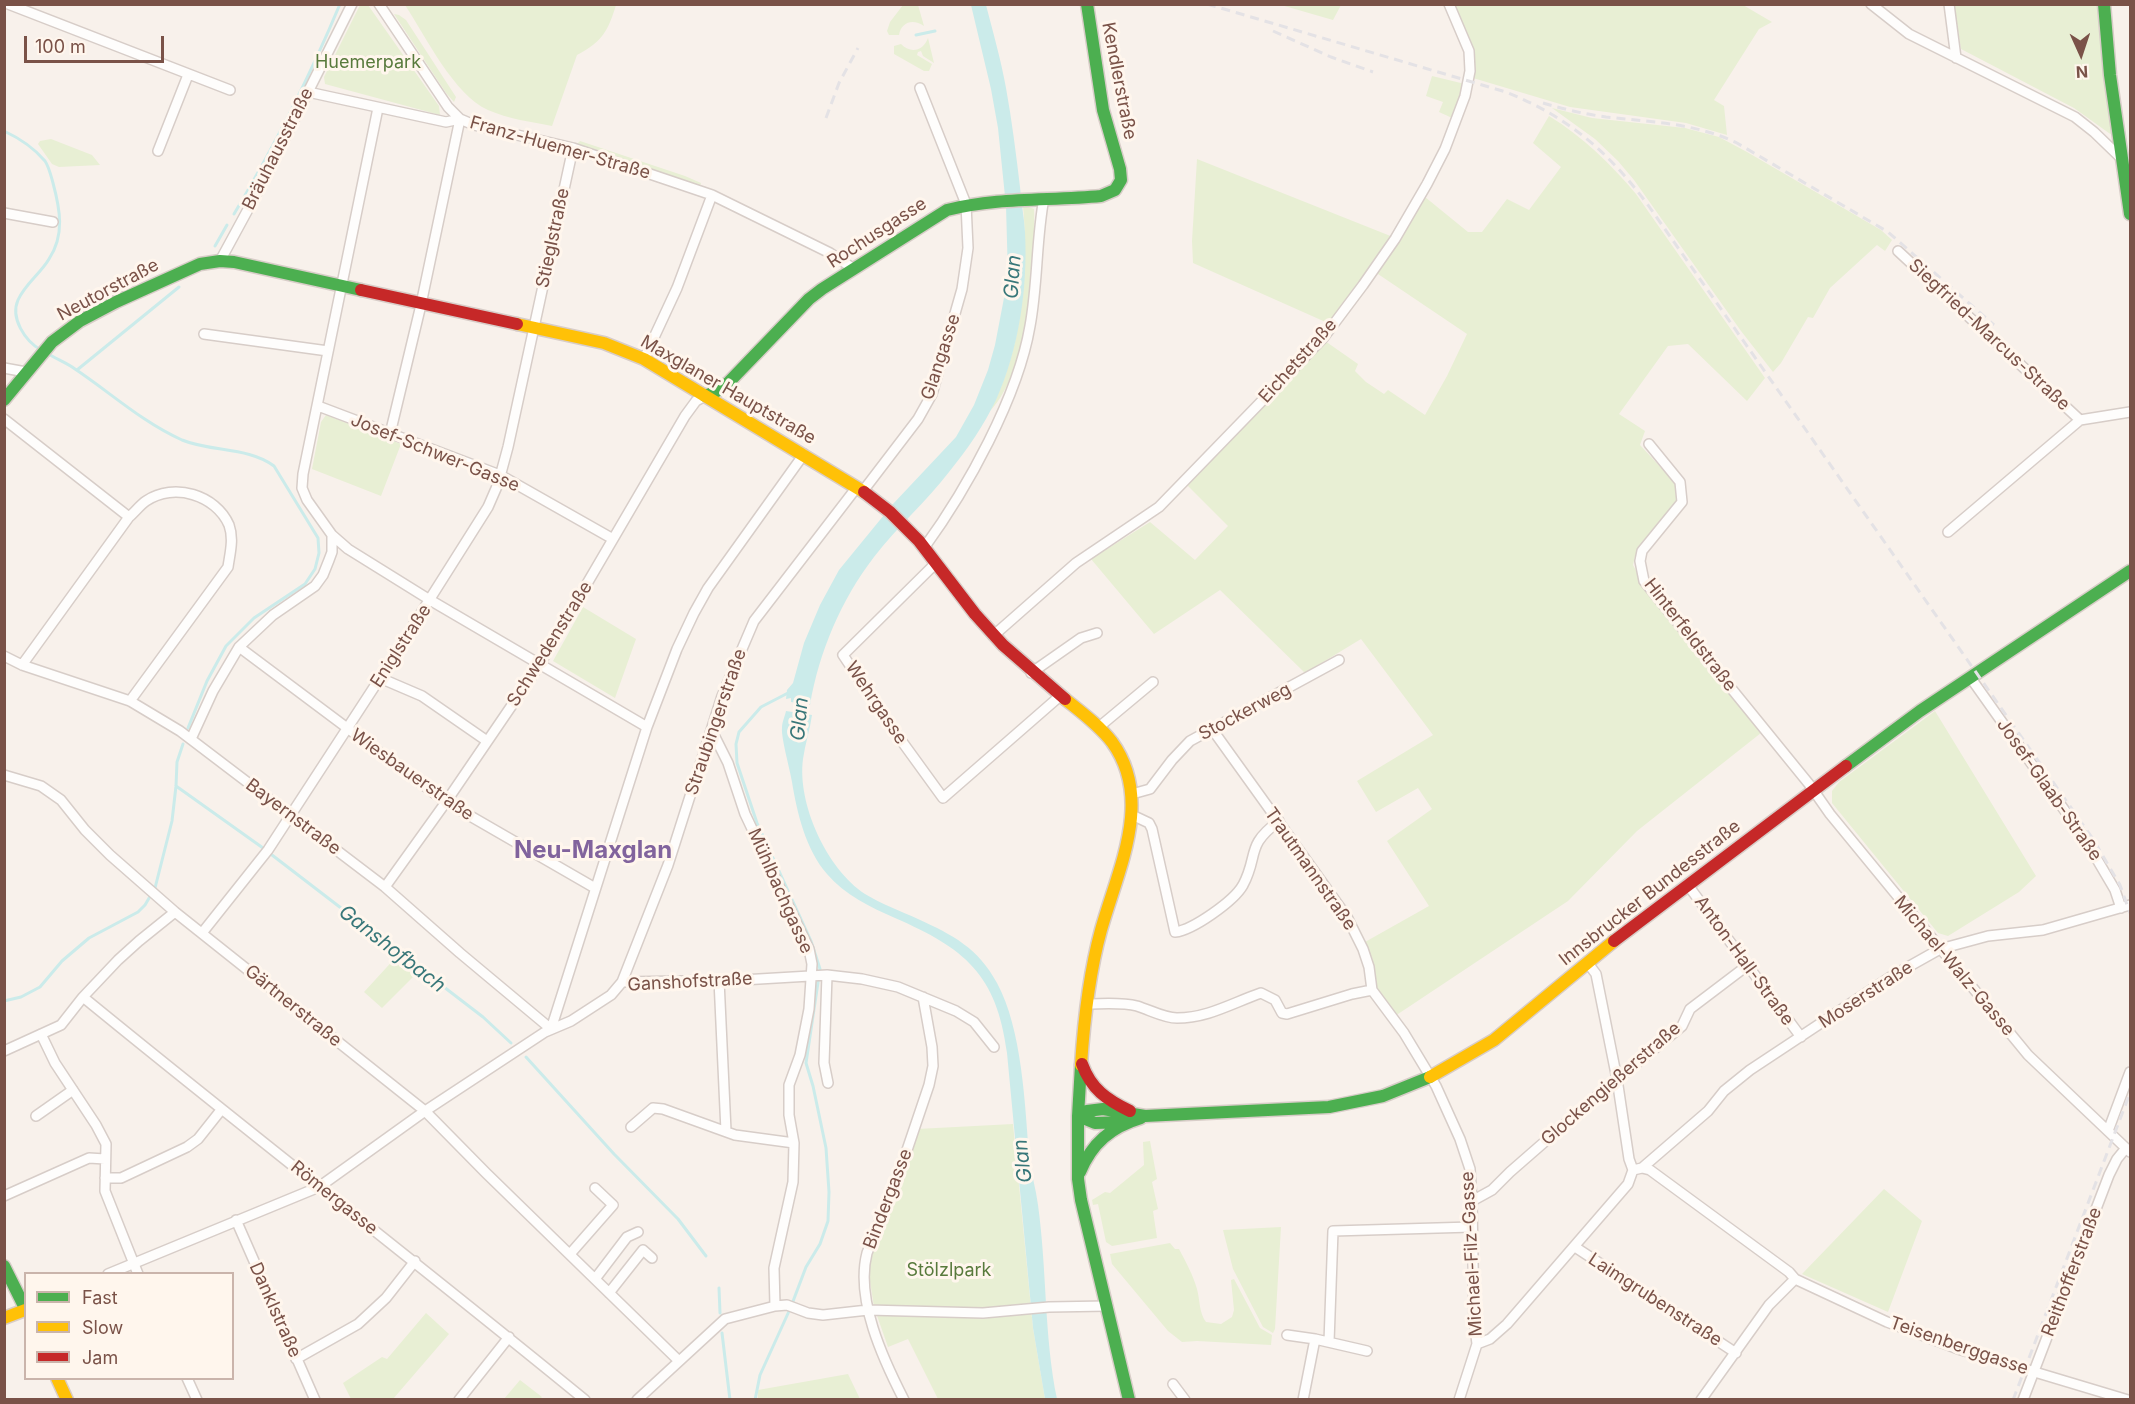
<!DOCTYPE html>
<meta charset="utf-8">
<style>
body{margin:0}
#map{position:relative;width:2135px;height:1404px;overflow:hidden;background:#f8f1eb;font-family:Inter,sans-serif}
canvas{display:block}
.frame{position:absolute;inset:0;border:6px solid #7a5248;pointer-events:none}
.legend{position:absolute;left:24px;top:1272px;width:210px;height:108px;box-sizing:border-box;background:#fff6ed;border:2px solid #cab4ab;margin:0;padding:8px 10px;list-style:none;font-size:18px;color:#7a5248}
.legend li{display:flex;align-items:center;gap:12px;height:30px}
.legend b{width:30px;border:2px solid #cab4ab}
.north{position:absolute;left:2051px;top:24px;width:60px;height:60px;-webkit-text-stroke:4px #fff6ed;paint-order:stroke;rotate:177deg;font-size:16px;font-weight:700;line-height:24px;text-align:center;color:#7a5248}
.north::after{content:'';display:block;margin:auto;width:21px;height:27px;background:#7a5248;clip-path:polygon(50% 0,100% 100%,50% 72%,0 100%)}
.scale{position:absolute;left:24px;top:36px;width:140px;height:27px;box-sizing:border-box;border:3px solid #7a5248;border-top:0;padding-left:8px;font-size:18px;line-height:21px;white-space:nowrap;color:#7a5248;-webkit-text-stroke:4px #fff6ed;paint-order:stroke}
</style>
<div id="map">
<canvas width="2135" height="1404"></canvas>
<div class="frame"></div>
<ul class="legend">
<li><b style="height:8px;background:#4caf50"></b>Fast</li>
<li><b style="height:8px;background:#ffc107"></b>Slow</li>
<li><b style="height:8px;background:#c62828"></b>Jam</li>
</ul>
<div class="north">N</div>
<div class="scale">100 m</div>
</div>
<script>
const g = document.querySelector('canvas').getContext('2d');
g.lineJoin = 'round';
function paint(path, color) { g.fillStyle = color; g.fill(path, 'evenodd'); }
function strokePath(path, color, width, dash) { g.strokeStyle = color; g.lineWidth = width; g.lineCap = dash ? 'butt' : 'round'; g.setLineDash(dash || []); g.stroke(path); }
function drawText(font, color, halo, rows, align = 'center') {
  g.font = font + ' Inter,sans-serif'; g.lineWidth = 6; g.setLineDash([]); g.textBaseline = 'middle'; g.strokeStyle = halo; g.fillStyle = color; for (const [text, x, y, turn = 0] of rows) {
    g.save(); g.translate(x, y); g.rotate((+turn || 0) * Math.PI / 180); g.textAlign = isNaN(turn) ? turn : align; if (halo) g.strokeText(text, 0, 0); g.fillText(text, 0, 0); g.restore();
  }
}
paint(new Path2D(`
 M 360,5 L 368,5 L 439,106 L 440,115 L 325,84 L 324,77 Z
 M 405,5 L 616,5 C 608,31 603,41 577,55 L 552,126 C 532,122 508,119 488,110 C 454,95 426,37 405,5 Z
 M 903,5 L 918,5 L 924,26 C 913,18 901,22 899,35 L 889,35 L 887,31 L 890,22 Z
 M 1281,5 L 1341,4 L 1341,5 L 1333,20 Z
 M 1452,5 L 1743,5 L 1772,22 L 1759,29 L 1714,100 L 1724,106 L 1727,135 L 1686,123 L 1570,107 L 1473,78 L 1474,57 L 1469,42 Z
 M 1954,5 L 2097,5 L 2113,136 L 2074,108 L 1961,49 Z
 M 394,14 L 399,15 L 406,20 L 456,97 L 454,102 L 446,93 Z
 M 928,38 L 934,63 L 923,56 L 921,51 L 918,52 L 917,55 L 932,64 L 929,71 L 924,71 L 894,54 L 894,46 L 901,44 C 911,54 923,51 928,38 Z
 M 1432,76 L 1465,84 L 1454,117 L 1450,117 L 1439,112 L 1443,102 L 1426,96 Z
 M 1552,108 L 1592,118 L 1685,128 L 1719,137 L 1747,152 L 1881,230 L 1892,240 L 1885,251 L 1877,245 L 1830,288 L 1813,318 L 1808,317 L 1781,363 L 1773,372 L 1741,331 L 1634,180 L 1618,161 L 1595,139 Z
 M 1549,116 C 1583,137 1610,163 1636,194 L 1765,378 L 1747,401 L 1688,344 L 1668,346 L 1619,414 L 1645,431 L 1640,445 L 1678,486 L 1679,496 L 1676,505 L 1635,556 L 1633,565 L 1642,582 L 1665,614 L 1704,661 L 1766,729 L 1637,831 L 1568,901 L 1395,1016 L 1378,991 L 1373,979 L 1373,960 L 1365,942 L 1429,906 L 1387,841 L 1432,809 L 1418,788 L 1376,812 L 1357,781 L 1433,735 L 1361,639 L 1305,673 L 1220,590 L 1154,634 L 1091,559 L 1150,522 L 1195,560 L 1228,526 L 1187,485 L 1325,341 L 1358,364 L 1355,371 L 1366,382 L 1384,394 L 1388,390 L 1425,415 L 1447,376 L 1467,334 L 1375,272 L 1425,197 L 1468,232 L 1482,232 L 1507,199 L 1529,210 L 1561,167 L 1533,143 Z
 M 51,139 L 92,155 L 100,165 L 59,167 L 52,164 L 38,144 L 40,141 Z
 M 580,141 L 685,176 L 701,183 L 700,186 L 576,145 Z
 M 1197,159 L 1393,237 L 1330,324 L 1193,263 L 1192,241 Z
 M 1023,205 L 1034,209 C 1036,261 1028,373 990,411 C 1022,349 1029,274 1023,205 Z
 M 326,415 L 401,444 L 381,496 L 312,469 L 321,422 Z
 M 583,607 L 636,639 L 615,698 L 553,661 Z
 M 1935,711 L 2036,876 L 2019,892 L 1948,936 L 1938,933 L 1832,803 L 1832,791 L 1839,782 Z
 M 397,956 L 418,972 L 382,1008 L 364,992 Z
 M 1013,1124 L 1033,1328 L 1045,1399 L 938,1399 L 908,1339 L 888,1347 L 874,1307 L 868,1269 L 878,1236 L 889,1213 L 917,1129 Z
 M 1150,1141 L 1157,1179 L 1152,1182 L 1158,1209 L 1153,1211 L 1157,1238 L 1112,1246 L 1106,1242 L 1098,1204 L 1093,1205 L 1092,1200 L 1105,1192 L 1110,1193 L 1144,1165 L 1143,1142 Z
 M 1884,1189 L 1922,1221 L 1888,1312 L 1802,1274 Z
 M 1281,1227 L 1275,1329 L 1273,1333 L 1263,1327 L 1233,1269 L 1223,1230 Z
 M 1170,1243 L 1175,1249 L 1179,1249 C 1186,1262 1193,1275 1197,1289 C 1200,1300 1199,1313 1206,1322 L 1221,1324 L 1232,1317 L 1234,1310 L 1231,1280 L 1234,1279 L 1260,1328 L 1272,1335 L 1271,1345 L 1197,1341 L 1182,1342 L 1168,1331 L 1112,1264 L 1110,1254 Z
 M 426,1313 L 449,1334 L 393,1399 L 351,1399 L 343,1383 L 382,1357 L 387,1359 Z
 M 848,1374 L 860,1399 L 758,1399 L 758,1390 Z
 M 520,1380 L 542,1397 L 540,1399 L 504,1399 Z`), '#e8efd4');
paint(new Path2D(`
 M 971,5 L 986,5 C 993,32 1001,60 1006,88 C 1012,121 1016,154 1020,187 C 1021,202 1024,216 1025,232 C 1028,287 1019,349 996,400 C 984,425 967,450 949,472 C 926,502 897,527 874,557 C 841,600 819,652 810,705 L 791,702 L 791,698 L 786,699 L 787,690 L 793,683 L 804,643 L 820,605 L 839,570 L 893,504 L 956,437 L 974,405 L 988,370 L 995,345 L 1008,277 L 1006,206 L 998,128 L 991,89 Z
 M 786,711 L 812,715 C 810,730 805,744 803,759 C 797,804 827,869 865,894 C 881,904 901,911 918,919 C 953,935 978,948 997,983 C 1022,1029 1025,1104 1029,1156 C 1031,1173 1036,1189 1038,1205 C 1047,1270 1044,1336 1057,1399 L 1045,1399 L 1033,1328 L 1007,1053 C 997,974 964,948 895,918 C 870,907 845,895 827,874 C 806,850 797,813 792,782 C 790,769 781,738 782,728 C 782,722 785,716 786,711 Z`), '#cbebea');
strokePath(new Path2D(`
 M 916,35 L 935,31
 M 4,131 C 19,138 34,148 45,161 C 49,167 51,176 53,183 C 60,209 65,235 49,259 C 41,273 25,284 18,300 C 10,318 25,341 41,350
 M 234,214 C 274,147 310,76 340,4
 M 215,246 L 227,225
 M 47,353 C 56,359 67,363 75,369 C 111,393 142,422 182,440 C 211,452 249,447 274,466 L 318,538 L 319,553 L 315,569 L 305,584 L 254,618 L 226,646 L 207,681 L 188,728
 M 77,370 L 179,287
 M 788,693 L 761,707 L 739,732 L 736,744 L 737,763 L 757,823 L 811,941 L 820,969 L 806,1063 L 813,1086 L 826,1148 L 829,1192 L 828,1221 L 820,1244 L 806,1267 L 792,1304
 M 176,786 L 263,848
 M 272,855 L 483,1017 L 511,1043
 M 4,1001 L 21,997 L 40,987 L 62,961 L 89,938 L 138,912 L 145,905 L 155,888 L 172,821 L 176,786 L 177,762 L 183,744
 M 526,1057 L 614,1154 L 678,1219 L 706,1256
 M 719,1288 L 720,1313
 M 722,1333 L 730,1400
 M 755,1400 L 760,1375 L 790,1309`), '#cbebea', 3);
const street = new Path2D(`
 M 8,4 L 230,90
 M 379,4 L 448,107 L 460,119 L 474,125 L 573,148 L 712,195 L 830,253 L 854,269
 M 1871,4 L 1909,34 L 2075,117 L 2094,132 L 2123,160
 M 1949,4 L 1956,58
 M 308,92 L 446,122 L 460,119 L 420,309 L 390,434
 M 158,151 L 188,75
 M 4,213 L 53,222
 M 1898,251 L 2080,420
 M 220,261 L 264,180 L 352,4
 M 204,334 L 328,351
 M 644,359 L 677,288 L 712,195
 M 4,368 L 26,372
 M 318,406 L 500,475 L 613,539
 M 4,419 L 129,517
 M 1649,444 L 1680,482 L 1682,502 L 1642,551 L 1640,561 L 1644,581 L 1809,784 L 1830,814 L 2028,1055 L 2130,1152
 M 863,491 L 918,419 L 932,394 L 962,289 L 968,248 L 966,204 L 920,88
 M 1948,532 L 2080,420 L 2130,412
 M 332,535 L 348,549 L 430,600 L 647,727
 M 924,548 C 967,489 1018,397 1030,326 C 1038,283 1036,240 1044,198
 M 936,563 L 843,655 L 890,725 L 943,798 L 1060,696
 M 993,636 L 1076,563 L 1159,507 L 1324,337 L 1363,285 L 1395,239 L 1427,184 L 1445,149 L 1465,96 L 1470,71 L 1469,51 L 1449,4
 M 239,647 L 446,802 L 595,888
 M 4,656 L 22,665 L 130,701 L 180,731 L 385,887 L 460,953 L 551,1029
 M 22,665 L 129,517 C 135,512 140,505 146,501 C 174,482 216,495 229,525 C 234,539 230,553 228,567 L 130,701
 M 1031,673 L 1081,638 L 1097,633
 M 1970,677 L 2085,839 L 2115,890 L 2121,908
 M 380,678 L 422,696 L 487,741
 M 1099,727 L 1153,682
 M 1212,729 L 1347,917 L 1363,949 L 1369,967 L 1372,990 L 1404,1033 L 1436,1086 L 1460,1139 L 1470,1169 L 1472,1201 L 1474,1319 L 1477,1344 L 1459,1400
 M 712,731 L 728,763 L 745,814 L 809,949 L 812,964 L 809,1009 L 800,1055 L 789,1085 L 789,1115 L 794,1143 L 793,1182 L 774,1268 L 775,1306
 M 191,739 L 213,691 L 239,647 L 273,615 L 315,586 L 323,575 L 329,560 L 332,552 L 332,535 L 307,500 L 302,488 L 303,474 L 378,108
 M 4,775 L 41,786 L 61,800 L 85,830 L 110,855 L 175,912 L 425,1111 L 486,1173 L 679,1361
 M 1132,794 L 1150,789 L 1172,760 L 1190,741 L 1339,660
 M 1132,815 L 1149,823 L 1152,829 L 1175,932 C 1193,930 1234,901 1243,885 C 1259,855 1245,846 1279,821
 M 1687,884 L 1801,1037
 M 385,887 L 446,802 L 540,664 L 685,416 L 696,401 L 705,396
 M 202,933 L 268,850 L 380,678 L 488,507 L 498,484 L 508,447 L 573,148
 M 1587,962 L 1596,974 L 1617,1079 L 1629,1159 L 1633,1170
 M 827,975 L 824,1063 L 828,1083
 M 719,980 L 726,1131
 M 622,982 L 742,980 L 827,975 L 862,979 L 898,987 L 956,1011 L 974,1022 L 994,1047
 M 83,997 C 249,1133 419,1264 585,1400
 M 1086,1004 C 1103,1004 1121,1002 1137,1006 C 1150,1010 1164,1018 1177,1018 C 1208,1018 1232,1003 1261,993 L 1275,1000 L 1282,1013 L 1287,1014 L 1352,994 L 1372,990
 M 551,1029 L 647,727 L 677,649 L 694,613 L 708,588 L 804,454
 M 41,1034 L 55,1063 L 96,1125 L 106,1144 L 105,1191 L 138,1274
 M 4,1051 L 61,1025 L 83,997 L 118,960 L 139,941 L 175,912
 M 36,1116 L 73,1090
 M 631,1127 L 653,1108 L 663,1109 L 735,1135 L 794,1143
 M 2108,1131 L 2130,1072
 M 1642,1168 L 1650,1170 L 1789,1272 L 1795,1279 L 1887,1322 L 1958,1349 L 2128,1400
 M 105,1178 L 121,1178 L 187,1147 L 198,1139 L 221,1110
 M 4,1196 L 89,1158 L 105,1159
 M 1472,1201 L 1492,1190 L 1510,1172 L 1604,1090 L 1682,1026 L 1690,1009 L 1748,965
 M 236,1220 L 315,1400
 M 1575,1247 L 1736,1353
 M 570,1254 L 613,1205 L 595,1188
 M 108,1274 L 319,1187 L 425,1111 L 545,1032 L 571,1021 L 611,995 L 622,982 L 668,865 L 722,696 L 754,621 L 857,487
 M 595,1279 L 627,1237 L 638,1232
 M 609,1293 L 643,1250 L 652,1258
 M 1287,1335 L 1315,1339 L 1367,1351
 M 1329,1342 L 1333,1231 L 1472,1227
 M 1477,1344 L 1490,1339 L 1507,1324 L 1628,1184 L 1633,1170 L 1642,1168 L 1708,1111 L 1724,1091 L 1750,1070 L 1892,976 L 1940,949 L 1988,936 L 2043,930 L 2130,905
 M 296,1359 L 358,1324 L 386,1298 L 415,1261
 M 187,1378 L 197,1400
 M 1173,1384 L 1185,1400
 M 459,1400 L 509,1337
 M 637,1400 L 725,1319 L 775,1306 L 787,1305 L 808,1313 L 823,1315 L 868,1310 L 983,1313 L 1049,1307 L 1107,1306
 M 904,1400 C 883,1359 855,1299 867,1253 L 905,1156 L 929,1085 L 933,1066 L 932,1047 L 923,997
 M 1303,1400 L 1315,1339
 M 1701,1400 L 1769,1305 L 1795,1279
 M 2023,1400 L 2109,1175 L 2117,1159 L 2126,1148`);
const fast = new Path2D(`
 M 2104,4 L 2110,75 L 2130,214
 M 705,396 L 717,391 L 729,382 L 809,299 L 822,289 L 947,210 C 998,197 1049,201 1101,196 L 1115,190 L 1121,180 L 1120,169 L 1103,110 L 1087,4
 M 4,400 L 52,342 L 80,321 L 116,302 L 200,264 L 220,261 L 234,262 L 361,290
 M 1846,766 L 1920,711 L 2130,571
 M 1081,1065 L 1078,1116 L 1095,1123 L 1124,1122
 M 1080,1172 C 1092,1143 1111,1127 1141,1118
 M 4,1266 L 26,1310
 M 1129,1400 L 1081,1200 L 1078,1179 L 1078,1116 L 1087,1111 L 1103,1109 L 1145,1116 L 1329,1107 L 1383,1096 L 1430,1077`);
const slow = new Path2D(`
 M 517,324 L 604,343 L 644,359 L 864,492
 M 1065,699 C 1081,712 1099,725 1112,742 C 1154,800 1118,869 1101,930 C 1089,974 1084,1019 1081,1065
 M 1430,1077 L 1494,1040 L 1614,941
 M 4,1318 L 25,1310
 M 57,1378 L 67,1400`);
const jam = new Path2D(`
 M 361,290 L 517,324
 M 864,492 L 890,512 L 919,541 L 975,614 L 1003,645 L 1065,699
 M 1614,941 L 1846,766
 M 1082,1064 C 1091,1089 1107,1100 1130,1111`);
strokePath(street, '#d7cdc8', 12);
strokePath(fast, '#d8cdc8', 15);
strokePath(slow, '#d8cdc8', 15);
strokePath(jam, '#d8cdc8', 15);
strokePath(street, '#fefdfc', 9);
strokePath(fast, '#4caf50', 12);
strokePath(slow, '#ffc107', 12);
strokePath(jam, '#c62828', 12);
strokePath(new Path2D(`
 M 1207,4 L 1506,92 C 1568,117 1608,151 1648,205 L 2093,839 L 2120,885 L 2130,913
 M 1273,31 L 1331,57 L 1373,72
 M 1543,103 C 1563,109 1584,114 1606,117 C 1652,122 1695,123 1737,143 L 1888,232 L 1994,325
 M 826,118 L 839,83 L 858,48
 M 2013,1400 L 2130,1093`), '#e4e2e5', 3, [9, 6]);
drawText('18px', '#587a3c', '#fff6ed', [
 ["Huemerpark",368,63],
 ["Stölzlpark",949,1271]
]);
drawText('18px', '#7a5248', '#fff6ed', [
 ["Kendlerstraße",1119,81,79],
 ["Franz-Huemer-Straße",560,148,16],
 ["Bräuhausstraße",278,149,-63],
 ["Rochusgasse",877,233,-33],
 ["Stieglstraße",553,238,-78],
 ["Neutorstraße",108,290,-28],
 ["Siegfried-Marcus-Straße",1989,335,43],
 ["Glangasse",941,357,-72],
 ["Eichetstraße",1298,361,-48],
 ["Maxglaner Hauptstraße",728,390,30],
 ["Josef-Schwer-Gasse",435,453,22],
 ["Hinterfeldstraße",1690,635,52],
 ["Schwedenstraße",550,644,-58],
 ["Eniglstraße",401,646,-57],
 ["Wehrgasse",876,703,56],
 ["Stockerweg",1245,712,-28],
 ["Straubingerstraße",716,722,-71],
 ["Wiesbauerstraße",412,775,35],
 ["Josef-Glaab-Straße",2049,790,55],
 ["Bayernstraße",293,817,37],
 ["Trautmannstraße",1310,869,55],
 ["Mühlbachgasse",780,891,66],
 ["Innsbrucker Bundesstraße",1650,893,-38],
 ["Anton-Hall-Straße",1744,961,54],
 ["Michael-Walz-Gasse",1954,966,50],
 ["Ganshofstraße",690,982,-3],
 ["Moserstraße",1866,995,-33],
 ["Gärtnerstraße",293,1006,39],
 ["Glockengießerstraße",1611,1084,-41],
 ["Römergasse",334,1198,39],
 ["Bindergasse",888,1199,-69],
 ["Michael-Filz-Gasse",1472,1254,-93],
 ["Reithofferstraße",2072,1272,-69],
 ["Laimgrubenstraße",1655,1300,33],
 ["Danklstraße",275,1310,66],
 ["Teisenberggasse",1959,1346,19]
]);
drawText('italic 20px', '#387779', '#fff6ed', [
 ["Glan",1013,277,-86],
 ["Glan",800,719,-85],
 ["Ganshofbach",392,949,38],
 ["Glan",1023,1161,-97]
]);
drawText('bold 24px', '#81639d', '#fff6ed', [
 ["Neu-Maxglan",593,851]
]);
</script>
